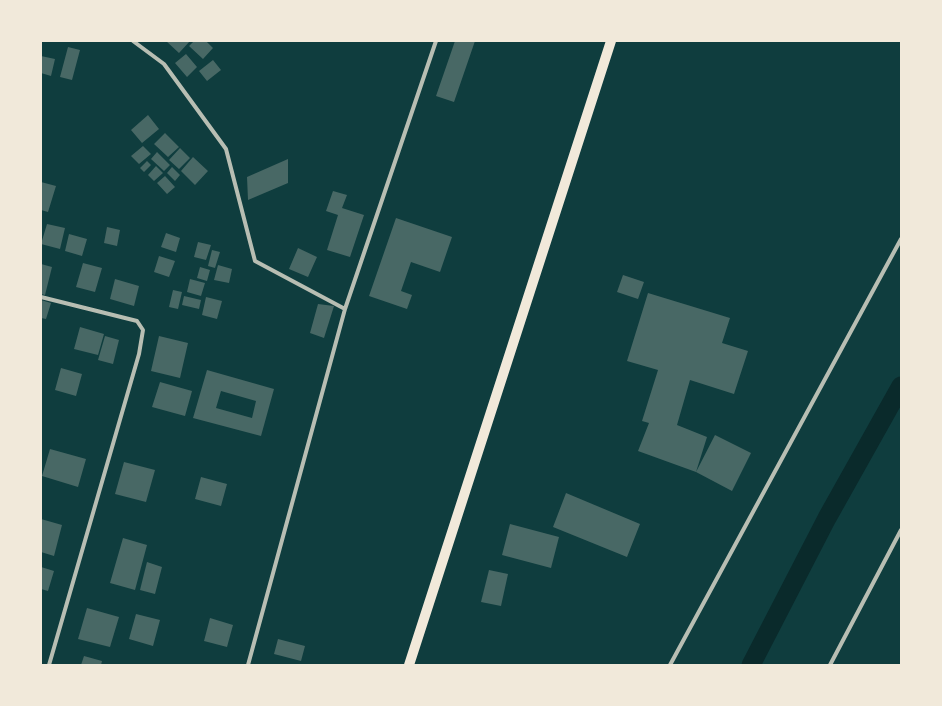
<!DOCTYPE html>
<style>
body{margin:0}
#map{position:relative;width:942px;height:706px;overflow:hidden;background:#0f3d3e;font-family:Jost,sans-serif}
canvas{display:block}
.frame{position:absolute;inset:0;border:42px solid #f1e9da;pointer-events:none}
</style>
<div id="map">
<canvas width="942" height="706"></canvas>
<div class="frame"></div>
</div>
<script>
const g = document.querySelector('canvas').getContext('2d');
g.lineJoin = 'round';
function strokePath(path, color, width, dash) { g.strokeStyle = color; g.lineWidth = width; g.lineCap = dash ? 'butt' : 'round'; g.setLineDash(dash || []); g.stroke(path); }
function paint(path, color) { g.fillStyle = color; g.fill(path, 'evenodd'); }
strokePath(new Path2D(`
 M 751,665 L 827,518 L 901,386`), '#0a2a2b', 19);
paint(new Path2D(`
 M 166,41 L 190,41 L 179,53 Z
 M 194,41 L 206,41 L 213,48 L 203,59 L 189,46 Z
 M 455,41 L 475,41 L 454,102 L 436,96 Z
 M 68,47 L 80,50 L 72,80 L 60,77 Z
 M 186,54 L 197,67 L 187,77 L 175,63 Z
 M 41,56 L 55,59 L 51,76 L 41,73 Z
 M 213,60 L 221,70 L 207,81 L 199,71 Z
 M 148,115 L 159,129 L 142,143 L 131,130 Z
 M 165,133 L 179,147 L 168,157 L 154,144 Z
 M 143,146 L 151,154 L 139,164 L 131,156 Z
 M 180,148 L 190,158 L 179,169 L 169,160 Z
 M 157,152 L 170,165 L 164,171 L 151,159 Z
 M 193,157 L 208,171 L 195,185 L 181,171 Z
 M 288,159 L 288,183 L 248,200 L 247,177 Z
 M 147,161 L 151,165 L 144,172 L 140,168 Z
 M 156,166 L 163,173 L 154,181 L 148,175 Z
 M 172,167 L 180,175 L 175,181 L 167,173 Z
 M 165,176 L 175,187 L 167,194 L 157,183 Z
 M 41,182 L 56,186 L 48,212 L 41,210 Z
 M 333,191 L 347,195 L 342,208 L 364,215 L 350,257 L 327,250 L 338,215 L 326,211 Z
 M 396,218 L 452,237 L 440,272 L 411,262 L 401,291 L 412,295 L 407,309 L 369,296 Z
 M 47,224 L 65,228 L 60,249 L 41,244 Z
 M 107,227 L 120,230 L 117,246 L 104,243 Z
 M 166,233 L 180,238 L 176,252 L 161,247 Z
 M 69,234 L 87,239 L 82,256 L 65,251 Z
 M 198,242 L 211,245 L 206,260 L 194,257 Z
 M 298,248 L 317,257 L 308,277 L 289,269 Z
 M 212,250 L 220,252 L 215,268 L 208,266 Z
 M 159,256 L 175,261 L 169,277 L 154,272 Z
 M 83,263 L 102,268 L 95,292 L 76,287 Z
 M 41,264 L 52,267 L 45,295 L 41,294 Z
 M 218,265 L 232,269 L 229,283 L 214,280 Z
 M 200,267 L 210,270 L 207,281 L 197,278 Z
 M 623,275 L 644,282 L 638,299 L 617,292 Z
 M 115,279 L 139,286 L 134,306 L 110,299 Z
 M 190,279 L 205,283 L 201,296 L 187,292 Z
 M 173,290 L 182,292 L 178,309 L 169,307 Z
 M 648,293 L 730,318 L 722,343 L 748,351 L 734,394 L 690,380 L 677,425 L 707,437 L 696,472 L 715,435 L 751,453 L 732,491 L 696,472 L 638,451 L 649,423 L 642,421 L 658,370 L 627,361 Z
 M 184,296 L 201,300 L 199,309 L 182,305 Z
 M 206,297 L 222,301 L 217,319 L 202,315 Z
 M 41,300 L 51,303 L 46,319 L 41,318 Z
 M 318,304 L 334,306 L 324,338 L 310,333 Z
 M 80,327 L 104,334 L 98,355 L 74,349 Z
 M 105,336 L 119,340 L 113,364 L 98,360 Z
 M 159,336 L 188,343 L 180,378 L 151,371 Z
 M 61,368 L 82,374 L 76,396 L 55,390 Z
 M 207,370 L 274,389 L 261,436 L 193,418 ZM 221,391 L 256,401 L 252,418 L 216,408 Z
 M 160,382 L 192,391 L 185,416 L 152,407 Z
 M 50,449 L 86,459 L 78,487 L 42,476 Z
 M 124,462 L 155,470 L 146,502 L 115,494 Z
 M 201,477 L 227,484 L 221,506 L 195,499 Z
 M 566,493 L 640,524 L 627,557 L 553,527 Z
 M 41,519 L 62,525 L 54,556 L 41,552 Z
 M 510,524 L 559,537 L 551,568 L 502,555 Z
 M 123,538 L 147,545 L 135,590 L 110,583 Z
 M 147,562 L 162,567 L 155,594 L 140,590 Z
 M 41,567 L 54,571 L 48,591 L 41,589 Z
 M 489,570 L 508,574 L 501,606 L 481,602 Z
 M 87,608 L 119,617 L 110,647 L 78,639 Z
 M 136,614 L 160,620 L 153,646 L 129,639 Z
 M 210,618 L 233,625 L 227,647 L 204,641 Z
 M 278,639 L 305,646 L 301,661 L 274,654 Z
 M 84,656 L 102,661 L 101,665 L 81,665 Z`), '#486865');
strokePath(new Path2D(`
 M 133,41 L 164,64 L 226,149 L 255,261 L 345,309
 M 41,297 L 137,321 L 143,330 L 139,354 L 49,665
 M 248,665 L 345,309 L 436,41
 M 670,665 L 901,239
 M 830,665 L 901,530`), '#b8beb3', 4);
strokePath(new Path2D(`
 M 409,665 L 611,41`), '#f1e9da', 10);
</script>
